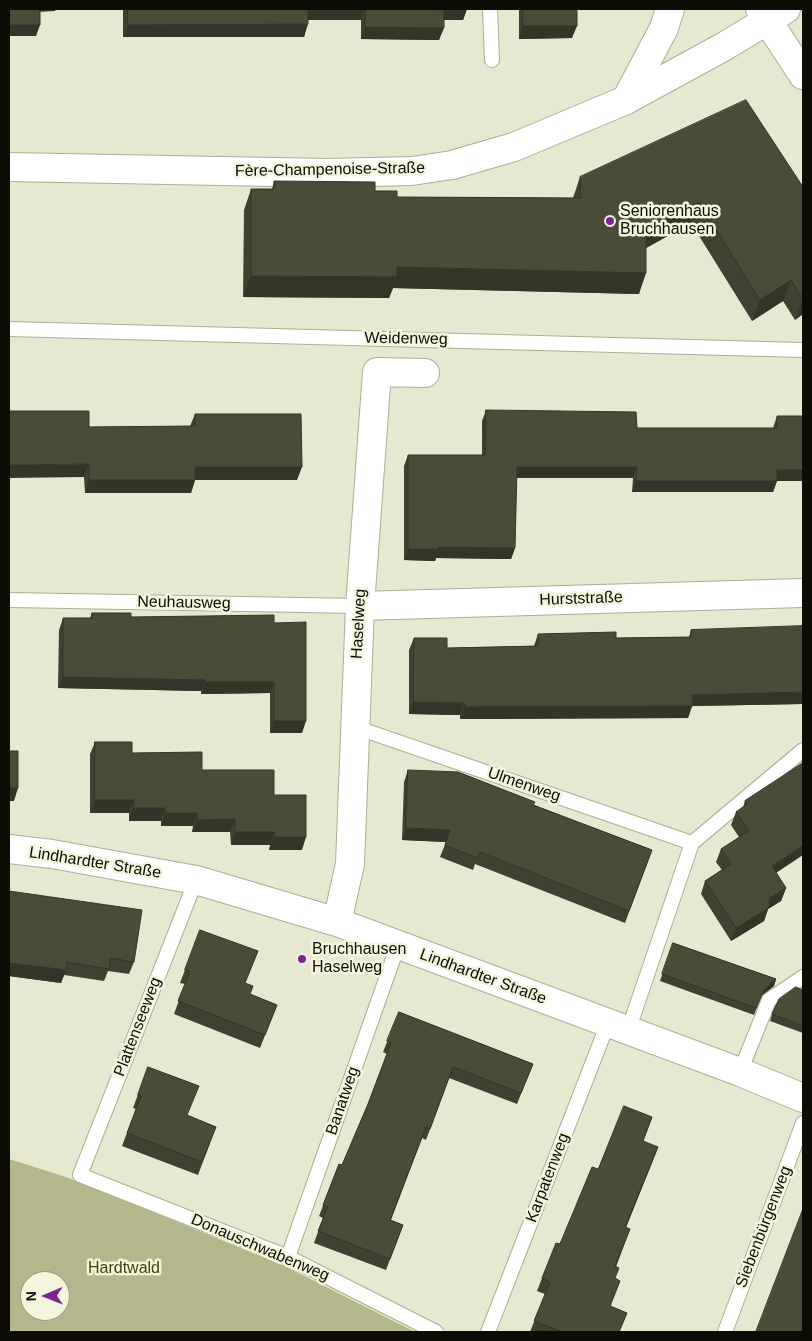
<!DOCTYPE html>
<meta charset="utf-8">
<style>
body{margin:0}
#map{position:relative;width:812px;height:1341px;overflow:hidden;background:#e6e8cf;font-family:Arial,sans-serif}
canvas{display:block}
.frame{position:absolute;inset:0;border:10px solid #0d0d06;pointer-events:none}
.north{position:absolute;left:20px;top:1271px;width:50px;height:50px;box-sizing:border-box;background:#f3f5dc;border:1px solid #979886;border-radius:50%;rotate:269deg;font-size:14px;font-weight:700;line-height:20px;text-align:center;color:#0d0d06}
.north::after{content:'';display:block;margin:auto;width:18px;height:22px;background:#7f2592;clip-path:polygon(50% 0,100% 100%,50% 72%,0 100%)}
</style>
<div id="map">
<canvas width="812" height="1341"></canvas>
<div class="frame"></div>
<div class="north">N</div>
</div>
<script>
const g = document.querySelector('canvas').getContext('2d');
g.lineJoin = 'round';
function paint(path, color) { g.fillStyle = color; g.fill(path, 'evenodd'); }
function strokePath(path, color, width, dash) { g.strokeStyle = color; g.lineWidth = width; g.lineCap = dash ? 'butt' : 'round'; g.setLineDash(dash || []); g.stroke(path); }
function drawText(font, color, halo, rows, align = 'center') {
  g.font = font + ' Arial,sans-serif'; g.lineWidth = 5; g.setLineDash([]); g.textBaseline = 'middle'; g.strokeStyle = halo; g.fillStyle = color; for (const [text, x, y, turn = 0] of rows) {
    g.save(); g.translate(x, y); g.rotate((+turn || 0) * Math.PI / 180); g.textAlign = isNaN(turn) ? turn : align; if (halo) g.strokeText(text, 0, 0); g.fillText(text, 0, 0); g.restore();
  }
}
paint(new Path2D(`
 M 9,1159 L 66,1177 L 283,1265 L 415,1332 L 9,1332 ZM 30,1281 L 60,1281 L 60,1311 L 30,1311 Z`), '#b4b68c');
const lane = new Path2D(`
 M 490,9 L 492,60
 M 9,329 L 803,350
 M 9,600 L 360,606
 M 355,727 L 692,843 L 628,1031
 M 692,843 L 803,750
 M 196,880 L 80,1175 L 288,1257 L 436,1332
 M 740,1072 L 769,1000 L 803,977
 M 288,1257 L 398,945
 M 488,1332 L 608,1023
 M 725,1332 L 803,1123`);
const street = new Path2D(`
 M 9,167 L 328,173 L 412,171 L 452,165 L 514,147 L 626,100 L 725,46 L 786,9
 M 360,606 L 803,593
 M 9,849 L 52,854 L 196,880 L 337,922 L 740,1072 L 803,1098
 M 337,922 L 350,864 L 360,606 L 377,372 L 425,373`);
const secondary = new Path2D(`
 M 760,9 L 803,75
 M 626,100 L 664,28 L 670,9`);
strokePath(lane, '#acad96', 16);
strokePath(street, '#acad96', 30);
strokePath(secondary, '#acad96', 30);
strokePath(lane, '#fff', 14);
strokePath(street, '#fff', 28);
strokePath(secondary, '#fff', 28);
paint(new Path2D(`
 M 123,9 L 467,9 L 463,20 L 444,20 L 439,40 L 361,39 L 361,20 L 308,20 L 304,37 L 123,37 Z
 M 519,9 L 577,9 L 572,38 L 519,39 Z
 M 580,177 L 803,187 L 803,314 L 795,320 L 783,301 L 752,321 L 691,223 L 646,248 L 639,294 L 393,288 L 389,298 L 243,297 L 244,210 L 251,189 L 272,189 L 274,181 L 375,191 L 397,197 L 573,198 Z
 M 486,410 L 637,428 L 773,428 L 777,416 L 803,416 L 803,481 L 777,481 L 773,492 L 632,492 L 633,478 L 516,478 L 515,548 L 511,559 L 436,558 L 435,561 L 404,560 L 404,466 L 408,455 L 482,455 L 482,421 Z
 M 195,414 L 297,480 L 195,480 L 191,493 L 85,493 L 84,477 L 89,427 L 190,426 Z
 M 92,613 L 131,617 L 274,623 L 302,733 L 270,733 L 270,693 L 201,694 L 201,691 L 58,688 L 59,630 L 63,618 L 90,618 Z
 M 803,626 L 803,704 L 692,706 L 688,718 L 460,719 L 460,715 L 409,714 L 409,650 L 414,638 L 447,648 L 534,646 L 538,634 L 616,638 L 689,637 L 691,630 Z
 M 95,742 L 132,753 L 202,770 L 274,795 L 302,850 L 269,850 L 270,845 L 231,845 L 230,832 L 192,832 L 193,826 L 161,826 L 161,821 L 129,821 L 129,813 L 90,813 L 90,754 Z
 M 803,763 L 776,873 L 786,888 L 781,901 L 768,909 L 764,921 L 731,941 L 701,894 L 705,881 L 722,870 L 716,862 L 721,849 L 739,837 L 731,825 L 736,812 L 743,807 L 745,801 Z
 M 408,770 L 534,805 L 652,850 L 625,923 L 475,864 L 473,870 L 440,857 L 446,842 L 402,840 L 404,782 Z
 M 9,891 L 134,962 L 129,974 L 108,971 L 104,981 L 64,975 L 61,983 L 9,976 Z
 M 200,930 L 246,984 L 250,994 L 277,1005 L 260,1048 L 174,1014 L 185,984 L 180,983 Z
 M 673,943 L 776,979 L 774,986 L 761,996 L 754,1015 L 660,981 Z
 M 803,990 L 803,1033 L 770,1021 L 772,1014 Z
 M 399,1012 L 533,1064 L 517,1104 L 449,1078 L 426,1140 L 422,1138 L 391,1220 L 403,1225 L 386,1270 L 314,1243 L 323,1218 L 319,1216 L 339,1164 L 342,1165 L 368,1104 L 387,1054 L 383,1052 Z
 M 148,1067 L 187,1115 L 216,1127 L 198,1175 L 122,1146 L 136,1109 L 133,1108 Z
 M 652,1117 L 643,1141 L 653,1160 L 626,1227 L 630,1229 L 616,1267 L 615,1279 L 611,1306 L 627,1313 L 619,1332 L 530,1332 L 545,1294 L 537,1291 L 542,1278 L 598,1169 Z`), '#404130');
paint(new Path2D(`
 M 37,9 L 56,9 L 55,11 L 36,12 Z
 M 308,9 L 365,9 L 361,20 L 303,20 Z
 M 444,9 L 467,9 L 463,20 L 440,20 Z
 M 308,24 L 304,37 L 123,37 L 128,25 Z
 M 9,25 L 40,25 L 36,36 L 9,36 Z
 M 523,26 L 577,26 L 572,38 L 519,39 Z
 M 365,27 L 444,28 L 439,40 L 361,39 Z
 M 699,202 L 691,223 L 639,252 L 646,231 Z
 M 397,267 L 646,273 L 639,294 L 393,288 L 389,298 L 243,297 L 251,276 Z
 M 791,280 L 783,301 L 752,321 L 760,300 Z
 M 803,298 L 803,314 L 795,320 L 803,299 Z
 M 89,464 L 84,477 L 9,478 L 9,465 Z
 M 195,467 L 302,467 L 297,480 L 195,480 L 191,493 L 85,493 L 89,480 Z
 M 517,467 L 637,467 L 633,478 L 513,478 Z
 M 777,470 L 803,470 L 803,481 L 773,481 Z
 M 636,481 L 777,481 L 773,492 L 632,492 Z
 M 439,547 L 515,548 L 511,559 L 436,558 L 435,561 L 404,560 L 408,549 Z
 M 63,677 L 205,680 L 201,691 L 58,688 Z
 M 205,682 L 274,682 L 270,693 L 201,694 Z
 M 803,692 L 803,704 L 692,706 L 688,718 L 460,719 L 465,707 L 692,695 Z
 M 413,702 L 464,703 L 460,715 L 409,714 Z
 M 274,721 L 306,721 L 302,733 L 270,733 Z
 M 9,788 L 18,788 L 14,801 L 9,801 Z
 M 95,800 L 134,800 L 129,813 L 90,813 Z
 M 133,808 L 165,808 L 161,821 L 129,821 Z
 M 165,813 L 197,813 L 193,826 L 161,826 Z
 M 235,819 L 230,832 L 192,832 L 197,820 Z
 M 406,828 L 450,830 L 446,842 L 402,840 Z
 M 235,832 L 275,832 L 270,845 L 231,845 Z
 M 274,837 L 306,837 L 302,850 L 269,850 Z
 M 803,845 L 803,855 L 767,879 L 772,866 Z
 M 786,888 L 781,901 L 768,909 L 764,921 L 731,941 L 736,928 L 770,898 Z
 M 9,963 L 66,970 L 61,983 L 9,976 Z
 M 776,979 L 774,986 L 761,996 L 754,1015 L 764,990 Z
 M 658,1147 L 653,1160 L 621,1240 L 625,1227 Z`), '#343527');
const building = new Path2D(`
 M 9,9 L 40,9 L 40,25 L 9,25 Z
 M 128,9 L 308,9 L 308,24 L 128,25 Z
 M 366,9 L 444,9 L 444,28 L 365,27 Z
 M 523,9 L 577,9 L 577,26 L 523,26 Z
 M 746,100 L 803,187 L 803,299 L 791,280 L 760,300 L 699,202 L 646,231 L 646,273 L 397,267 L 397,277 L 251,276 L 251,189 L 274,189 L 274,181 L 375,182 L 375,191 L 397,191 L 397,197 L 581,198 L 580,177 Z
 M 486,410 L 636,412 L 637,428 L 777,428 L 777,416 L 803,416 L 803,470 L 777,470 L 777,481 L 636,481 L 637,467 L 517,467 L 515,548 L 439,547 L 439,549 L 408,549 L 408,455 L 485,455 Z
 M 9,411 L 89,411 L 89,427 L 195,426 L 195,414 L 301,414 L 302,467 L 195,467 L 195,480 L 89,480 L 89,464 L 9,465 Z
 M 92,613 L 131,613 L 131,617 L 274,615 L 274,623 L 306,622 L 306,721 L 274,721 L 274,682 L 205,682 L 205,680 L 63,677 L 63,618 L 92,618 Z
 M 803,626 L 803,692 L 692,695 L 693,706 L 465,707 L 464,703 L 413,702 L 414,638 L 447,638 L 447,648 L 538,646 L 538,634 L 616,632 L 616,638 L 691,637 L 691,630 Z
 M 95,742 L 132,742 L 132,753 L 202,752 L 202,770 L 274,770 L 274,795 L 306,795 L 306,837 L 274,837 L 275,832 L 235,832 L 235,819 L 197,820 L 197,813 L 165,813 L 165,808 L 133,808 L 134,800 L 95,800 Z
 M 9,751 L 18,751 L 18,788 L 9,788 Z
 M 803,763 L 803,845 L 772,866 L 786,888 L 770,898 L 769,908 L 736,928 L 705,881 L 731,864 L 721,849 L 749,831 L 736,812 L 747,804 L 745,801 Z
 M 408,770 L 458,772 L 535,802 L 533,805 L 652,850 L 629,911 L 480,852 L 477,858 L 445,845 L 450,830 L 406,828 Z
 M 9,891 L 142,910 L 134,962 L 110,958 L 109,969 L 67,962 L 66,970 L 9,963 Z
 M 200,930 L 258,951 L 245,983 L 253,986 L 250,994 L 277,1005 L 265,1035 L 178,1001 L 190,971 L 185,970 Z
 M 673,943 L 776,979 L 764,990 L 756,1008 L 662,974 Z
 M 796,987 L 803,990 L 803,1026 L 772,1014 L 779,999 Z
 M 399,1012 L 533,1064 L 521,1093 L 453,1067 L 430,1129 L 426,1127 L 390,1220 L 403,1225 L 390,1259 L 318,1231 L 328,1207 L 323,1205 L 339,1164 L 342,1165 L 368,1104 L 391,1043 L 387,1041 Z
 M 148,1067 L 199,1086 L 187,1115 L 216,1127 L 202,1162 L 127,1133 L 141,1096 L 138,1095 Z
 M 624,1106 L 652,1117 L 643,1141 L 658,1147 L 625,1227 L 630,1229 L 615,1266 L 619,1268 L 615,1278 L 620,1281 L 610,1306 L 627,1313 L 619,1332 L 562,1332 L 534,1321 L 550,1282 L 542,1278 L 556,1243 L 560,1244 L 592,1167 L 598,1169 Z
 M 803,1209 L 803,1332 L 756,1332 Z`);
paint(building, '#4b4c38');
strokePath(building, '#343527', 1);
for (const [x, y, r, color] of [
 [610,221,5,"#7f2592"],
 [302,959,5,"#7f2592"]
]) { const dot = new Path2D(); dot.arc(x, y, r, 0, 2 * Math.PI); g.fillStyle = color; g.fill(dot); strokePath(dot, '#f3f5dc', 2); }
drawText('16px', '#0d0d06', '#f3f5dc', [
 ["Fère-Champenoise-Straße",330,170,-1],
 ["Weidenweg",406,339,1],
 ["Hurststraße",581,599,-2],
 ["Neuhausweg",184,603,1],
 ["Haselweg",359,624,-87],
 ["Ulmenweg",524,785,19],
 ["Lindhardter Straße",95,863,9],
 ["Lindhardter Straße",483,977,20],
 ["Plattenseeweg",138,1027,-69],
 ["Banatweg",343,1101,-71],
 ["Karpatenweg",548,1178,-69],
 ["Siebenbürgenweg",764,1227,-69],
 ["Donauschwabenweg",260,1248,23]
]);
drawText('16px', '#0d0d06', '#f3f5dc', [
 ["Seniorenhaus",620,212],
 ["Bruchhausen",620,230],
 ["Bruchhausen",312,950],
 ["Haselweg",312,968]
], 'left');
drawText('16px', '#42430a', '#f3f5dc', [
 ["Hardtwald",124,1269]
]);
</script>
